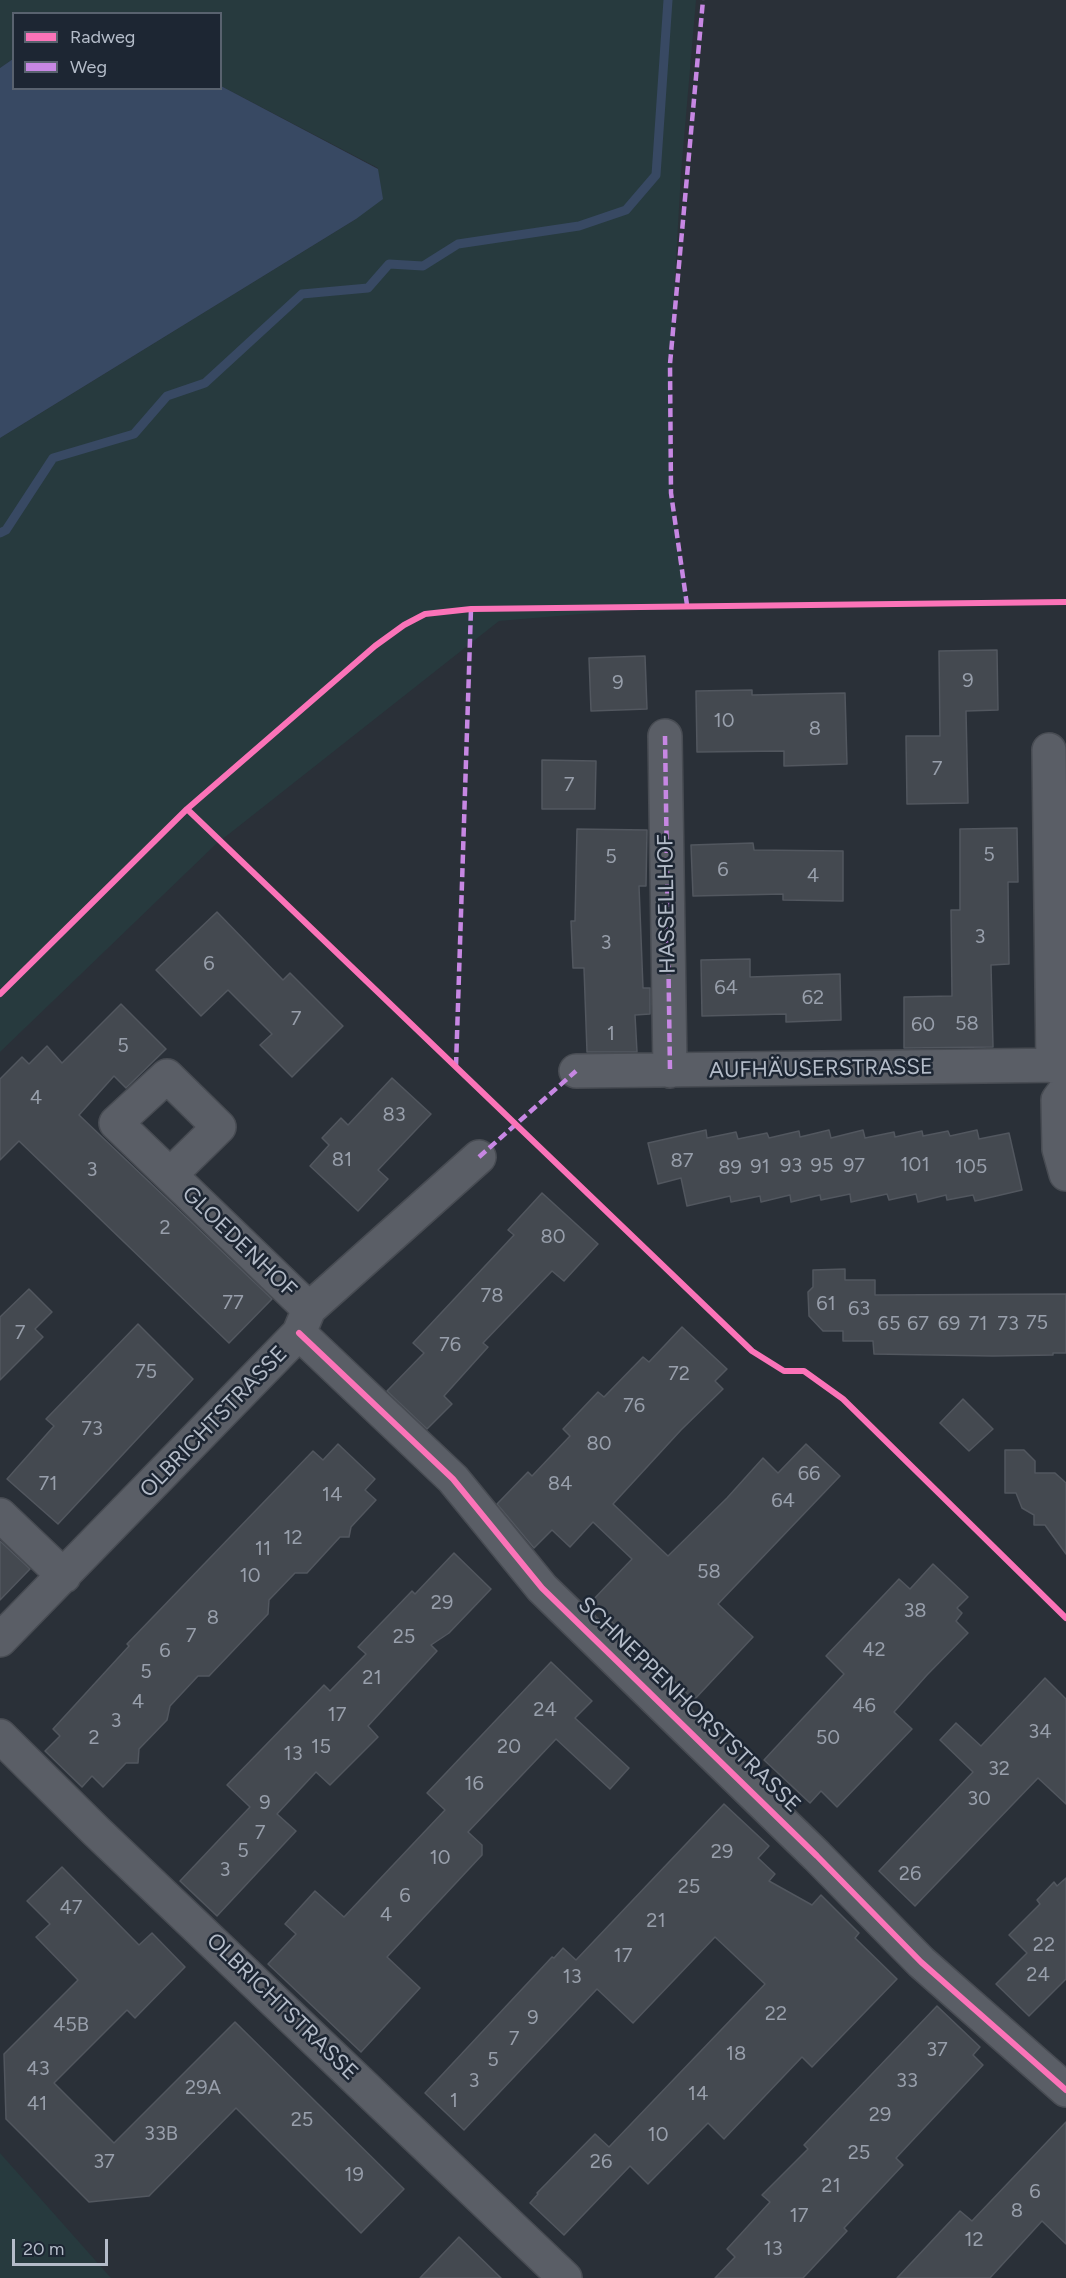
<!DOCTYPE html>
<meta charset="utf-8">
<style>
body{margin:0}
#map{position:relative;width:1066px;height:2278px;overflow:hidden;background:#2a3038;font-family:Figtree,sans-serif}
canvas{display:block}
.legend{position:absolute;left:12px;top:12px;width:210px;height:78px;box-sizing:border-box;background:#1d2633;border:2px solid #59626f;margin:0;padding:8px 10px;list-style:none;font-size:18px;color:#b4bcc9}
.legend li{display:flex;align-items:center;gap:12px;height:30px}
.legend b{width:30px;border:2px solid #59626f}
.scale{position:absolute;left:12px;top:2239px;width:96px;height:27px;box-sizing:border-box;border:3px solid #b4bcc9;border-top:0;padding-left:8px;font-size:18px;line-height:21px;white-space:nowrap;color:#b4bcc9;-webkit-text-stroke:4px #1d2633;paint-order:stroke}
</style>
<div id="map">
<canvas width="1066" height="2278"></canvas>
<ul class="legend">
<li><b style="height:8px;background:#fb73b8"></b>Radweg</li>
<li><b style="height:8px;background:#c787e3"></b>Weg</li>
</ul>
<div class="scale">20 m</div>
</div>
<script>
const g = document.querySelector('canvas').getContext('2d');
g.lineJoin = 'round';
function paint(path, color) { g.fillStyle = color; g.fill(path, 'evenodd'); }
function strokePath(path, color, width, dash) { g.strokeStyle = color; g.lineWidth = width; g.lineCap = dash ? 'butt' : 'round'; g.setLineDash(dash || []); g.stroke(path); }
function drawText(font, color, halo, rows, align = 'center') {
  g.font = font + ' Figtree,sans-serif'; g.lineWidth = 5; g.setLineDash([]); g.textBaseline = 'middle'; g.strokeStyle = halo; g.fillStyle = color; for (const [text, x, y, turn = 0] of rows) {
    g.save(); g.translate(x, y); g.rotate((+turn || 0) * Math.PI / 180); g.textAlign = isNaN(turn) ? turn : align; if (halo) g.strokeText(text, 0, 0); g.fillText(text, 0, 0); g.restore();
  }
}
paint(new Path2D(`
 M 0,0 L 696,0 L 681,173 L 670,364 L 671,493 L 687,605 L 499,621 L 215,845 L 0,1052 L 0,438 L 356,219 L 378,168 L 221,86 L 220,14 L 14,14 L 13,59 L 0,68 Z
 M 0,2153 L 111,2278 L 0,2278 Z`), '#273a3e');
paint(new Path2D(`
 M 13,59 L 14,88 L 220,88 L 221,86 L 378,169 L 383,199 L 356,219 L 0,438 L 0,68 Z`), '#384963');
strokePath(new Path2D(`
 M 0,533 L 6,530 L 53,458 L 134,434 L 167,396 L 205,383 L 302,294 L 368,288 L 389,264 L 423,266 L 458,244 L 579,226 L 626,210 L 656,175 L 668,0`), '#384963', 9);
const building = new Path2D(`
 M 997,650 L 998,710 L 966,711 L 968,803 L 907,804 L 906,736 L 940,736 L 939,651 Z
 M 645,656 L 647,709 L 591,711 L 589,658 Z
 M 752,690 L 752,695 L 845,693 L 847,764 L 784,766 L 784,751 L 697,752 L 696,691 Z
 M 542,760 L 596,761 L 595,809 L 542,809 Z
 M 1017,828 L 1018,882 L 1008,882 L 1009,964 L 991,965 L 993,1047 L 904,1048 L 904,997 L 952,996 L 951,910 L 960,910 L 960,829 Z
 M 577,829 L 647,830 L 646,886 L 639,886 L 643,988 L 650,988 L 650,1014 L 635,1015 L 637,1052 L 587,1052 L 584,968 L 573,968 L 571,921 L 575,921 Z
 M 753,843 L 754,850 L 843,851 L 843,901 L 783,900 L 783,894 L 693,896 L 691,845 Z
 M 217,912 L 283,980 L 290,973 L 343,1026 L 292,1077 L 260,1045 L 272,1034 L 228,990 L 201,1016 L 156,970 Z
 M 750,959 L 750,977 L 840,974 L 841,1020 L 786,1022 L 786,1014 L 702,1016 L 701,960 Z
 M 121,1004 L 166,1049 L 126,1088 L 114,1076 L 79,1115 L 272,1299 L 229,1343 L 19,1141 L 0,1160 L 0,1079 L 22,1057 L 29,1064 L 47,1046 L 62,1063 Z
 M 392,1078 L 431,1114 L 378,1170 L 388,1179 L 358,1211 L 310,1166 L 329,1145 L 322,1138 L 341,1118 L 348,1125 Z
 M 706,1130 L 707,1138 L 736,1132 L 738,1139 L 767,1133 L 769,1138 L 799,1131 L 800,1137 L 829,1130 L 831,1138 L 863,1130 L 865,1138 L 894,1132 L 895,1137 L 922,1131 L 923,1136 L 948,1131 L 950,1136 L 977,1130 L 979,1139 L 1009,1133 L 1022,1190 L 975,1201 L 973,1195 L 947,1200 L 946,1195 L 918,1202 L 916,1194 L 889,1200 L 887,1194 L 851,1202 L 850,1194 L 821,1200 L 820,1195 L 791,1202 L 790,1195 L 761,1202 L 760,1196 L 731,1202 L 730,1196 L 687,1206 L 681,1178 L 658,1184 L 648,1143 Z
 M 542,1193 L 598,1244 L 564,1281 L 552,1271 L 483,1343 L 488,1347 L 444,1396 L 452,1404 L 427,1429 L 387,1391 L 424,1353 L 413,1343 L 514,1235 L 508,1230 Z
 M 845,1269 L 845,1280 L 875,1280 L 875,1295 L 1066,1294 L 1066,1353 L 1053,1353 L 1053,1355 L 993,1356 L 874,1354 L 873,1341 L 843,1341 L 843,1331 L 823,1331 L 809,1316 L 808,1292 L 813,1287 L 813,1270 Z
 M 29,1289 L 52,1312 L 35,1329 L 43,1337 L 0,1380 L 0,1317 Z
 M 138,1324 L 193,1379 L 58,1524 L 7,1479 L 54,1426 L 46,1419 Z
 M 682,1327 L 727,1369 L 715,1381 L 723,1389 L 681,1430 L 613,1504 L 668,1556 L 727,1498 L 763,1458 L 778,1473 L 806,1444 L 840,1476 L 718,1604 L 753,1637 L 694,1700 L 591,1602 L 632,1559 L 593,1522 L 570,1547 L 552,1530 L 534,1548 L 497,1504 L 528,1472 L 532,1476 L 570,1436 L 563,1429 L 598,1392 L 604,1397 L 643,1357 L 649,1362 Z
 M 963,1399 L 993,1429 L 969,1451 L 940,1423 Z
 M 338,1444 L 375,1479 L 365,1490 L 376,1500 L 351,1527 L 349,1537 L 340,1537 L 307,1573 L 295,1573 L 269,1600 L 268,1614 L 209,1676 L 198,1676 L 170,1706 L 167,1720 L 139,1749 L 138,1763 L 126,1763 L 103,1787 L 92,1776 L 82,1787 L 45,1751 L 60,1736 L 53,1729 L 129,1646 L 127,1644 L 313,1451 L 323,1460 Z
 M 1005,1450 L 1024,1450 L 1035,1461 L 1035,1473 L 1055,1473 L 1066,1483 L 1066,1554 L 1045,1525 L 1034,1525 L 1034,1515 L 1022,1508 L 1016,1493 L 1005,1493 Z
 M 0,1541 L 30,1569 L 0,1600 Z
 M 454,1553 L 491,1589 L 449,1633 L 431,1645 L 437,1651 L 368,1726 L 378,1737 L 330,1785 L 316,1772 L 277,1814 L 296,1831 L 217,1916 L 180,1881 L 250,1807 L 227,1785 L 324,1685 L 330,1691 L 366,1654 L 358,1647 L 412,1591 L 415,1594 Z
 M 933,1564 L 968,1597 L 957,1608 L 962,1613 L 956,1621 L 968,1633 L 927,1675 L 894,1712 L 912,1729 L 837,1807 L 821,1791 L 810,1803 L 764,1760 L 844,1674 L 826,1656 L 899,1579 L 910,1589 Z
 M 551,1662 L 592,1701 L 575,1718 L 629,1768 L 610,1789 L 556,1739 L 539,1757 L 468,1832 L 482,1845 L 482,1855 L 387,1957 L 420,1988 L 361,2052 L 268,1964 L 296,1934 L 285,1924 L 315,1891 L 344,1917 L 445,1810 L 427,1793 Z
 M 1045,1678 L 1066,1699 L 1066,1804 L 1038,1778 L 915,1906 L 879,1871 L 973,1772 L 940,1740 L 956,1723 L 981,1746 Z
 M 724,1804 L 769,1846 L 758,1858 L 775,1874 L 769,1881 L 812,1905 L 821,1895 L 859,1933 L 855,1938 L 897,1979 L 812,2067 L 802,2057 L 724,2139 L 708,2123 L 648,2184 L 630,2166 L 564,2235 L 530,2203 L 538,2194 L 537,2193 L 595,2134 L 609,2147 L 765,1984 L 715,1937 L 633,2023 L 597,1989 L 464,2130 L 425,2093 L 552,1957 L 554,1958 L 563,1948 L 576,1960 Z
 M 62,1867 L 139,1945 L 152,1933 L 185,1967 L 135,2018 L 127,2010 L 54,2083 L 114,2143 L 235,2022 L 404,2189 L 361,2233 L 236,2108 L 149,2196 L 89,2202 L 6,2119 L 4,2054 L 78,1980 L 36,1937 L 50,1924 L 27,1901 Z
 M 1066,1878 L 1066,1979 L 1029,2016 L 996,1984 L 1027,1953 L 1009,1935 L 1040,1904 L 1037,1900 L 1054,1882 L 1057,1886 Z
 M 937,2006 L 980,2047 L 973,2055 L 983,2065 L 896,2158 L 903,2165 L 844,2228 L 847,2231 L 803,2278 L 715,2278 L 735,2257 L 727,2249 L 770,2202 L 762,2195 L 808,2149 L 804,2145 Z
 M 1066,2122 L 1066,2244 L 1042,2221 L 990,2278 L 897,2278 L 960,2211 L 972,2221 Z
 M 459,2237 L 501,2278 L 420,2278 Z`);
paint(building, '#444950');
strokePath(building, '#52575f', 1.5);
const minor = new Path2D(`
 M 665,736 L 670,1071
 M 1049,750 L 1053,1066
 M 576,1071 L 1066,1065
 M 1066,1089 L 1058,1100 L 1059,1149 L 1066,1174
 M 170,1175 L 219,1127 L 167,1076 L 116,1123 L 309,1309
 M 299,1333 L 453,1479 L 542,1588 L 817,1856 L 921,1962 L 1066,2090
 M 0,1515 L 64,1576
 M 0,1640 L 299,1333 L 309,1309 L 479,1157
 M 0,1736 L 96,1831 L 565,2278`);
strokePath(minor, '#484c53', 36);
strokePath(minor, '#5a5e66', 33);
strokePath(new Path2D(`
 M 687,605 L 671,493 L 670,364 L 703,0
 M 665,736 L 670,1071
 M 456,1066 L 471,609
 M 479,1157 L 576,1071`), '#c787e3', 4.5, [9, 4.5]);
strokePath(new Path2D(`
 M 187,809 L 752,1351 L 784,1371 L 804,1371 L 843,1399 L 1066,1618
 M 0,994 L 187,809 L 375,646 L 404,625 L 425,614 L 471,609 L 1066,602
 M 299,1333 L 453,1479 L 542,1588 L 817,1856 L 921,1962 L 1066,2090`), '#fb73b8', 6);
drawText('20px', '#989fab', null, [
 ["9",968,681],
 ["9",618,683],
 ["10",724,721],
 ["8",815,729],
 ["7",937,769],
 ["7",569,785],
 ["5",989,855],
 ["5",611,857],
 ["6",723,870],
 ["4",813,876],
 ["3",980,937],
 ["3",606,943],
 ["6",209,964],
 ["64",726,988],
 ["62",813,998],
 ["7",296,1019],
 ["58",967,1024],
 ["60",923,1025],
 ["1",611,1034],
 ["5",123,1046],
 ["4",36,1098],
 ["83",394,1115],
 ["81",342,1160],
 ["87",682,1161],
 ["101",915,1165],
 ["93",791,1166],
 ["95",822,1166],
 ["97",854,1166],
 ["91",760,1167],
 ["105",971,1167],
 ["89",730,1168],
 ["3",92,1170],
 ["2",165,1228],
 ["80",553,1237],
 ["78",492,1296],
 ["77",233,1303],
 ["61",826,1304],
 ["63",859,1309],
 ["75",1037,1323],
 ["65",889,1324],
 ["67",918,1324],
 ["69",949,1324],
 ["71",978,1324],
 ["73",1008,1324],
 ["7",20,1333],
 ["76",450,1345],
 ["75",146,1372],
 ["72",679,1374],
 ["76",634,1406],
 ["73",92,1429],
 ["80",599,1444],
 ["66",809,1474],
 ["71",48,1484],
 ["84",560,1484],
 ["14",332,1495],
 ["64",783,1501],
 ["12",293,1538],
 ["11",263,1549],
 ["58",709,1572],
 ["10",250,1576],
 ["29",442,1603],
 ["38",915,1611],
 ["8",213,1618],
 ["7",191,1636],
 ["25",404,1637],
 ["42",874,1650],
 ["6",165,1651],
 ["5",146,1672],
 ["21",372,1678],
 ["4",138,1702],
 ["46",864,1706],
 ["24",545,1710],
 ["17",337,1715],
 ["3",116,1721],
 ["34",1040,1732],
 ["2",94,1738],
 ["50",828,1738],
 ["15",321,1747],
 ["20",509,1747],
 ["13",293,1754],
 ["32",999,1769],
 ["16",474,1784],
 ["30",979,1799],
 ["9",265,1803],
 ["7",260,1833],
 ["5",243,1851],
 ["29",722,1852],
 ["10",440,1858],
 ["3",225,1870],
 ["26",910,1874],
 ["25",689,1887],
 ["6",405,1896],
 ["47",71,1908],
 ["4",386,1915],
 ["21",656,1921],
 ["22",1044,1945],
 ["17",623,1956],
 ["24",1038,1975],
 ["13",572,1977],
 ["22",776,2014],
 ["9",533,2018],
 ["45B",71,2025],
 ["7",514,2039],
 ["37",937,2050],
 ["18",736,2054],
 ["5",493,2060],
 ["43",38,2069],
 ["3",474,2081],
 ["33",907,2081],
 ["29A",203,2088],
 ["14",698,2094],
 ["1",454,2101],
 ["41",37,2104],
 ["29",880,2115],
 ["25",302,2120],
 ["33B",161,2134],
 ["10",658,2135],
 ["25",859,2153],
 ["37",104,2162],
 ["26",601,2162],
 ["19",354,2175],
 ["21",831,2186],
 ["6",1035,2192],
 ["8",1017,2211],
 ["17",799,2216],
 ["12",974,2240],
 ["13",773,2249]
]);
drawText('22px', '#b4bcc9', '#1d2633', [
 ["HASSELLHOF",667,904,-91],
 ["AUFHÄUSERSTRASSE",821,1069,-1],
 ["GLOEDENHOF",239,1242,44],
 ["OLBRICHTSTRASSE",214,1422,-46],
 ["SCHNEPPENHORSTSTRASSE",689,1705,44],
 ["OLBRICHTSTRASSE",282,2007,44]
]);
</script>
